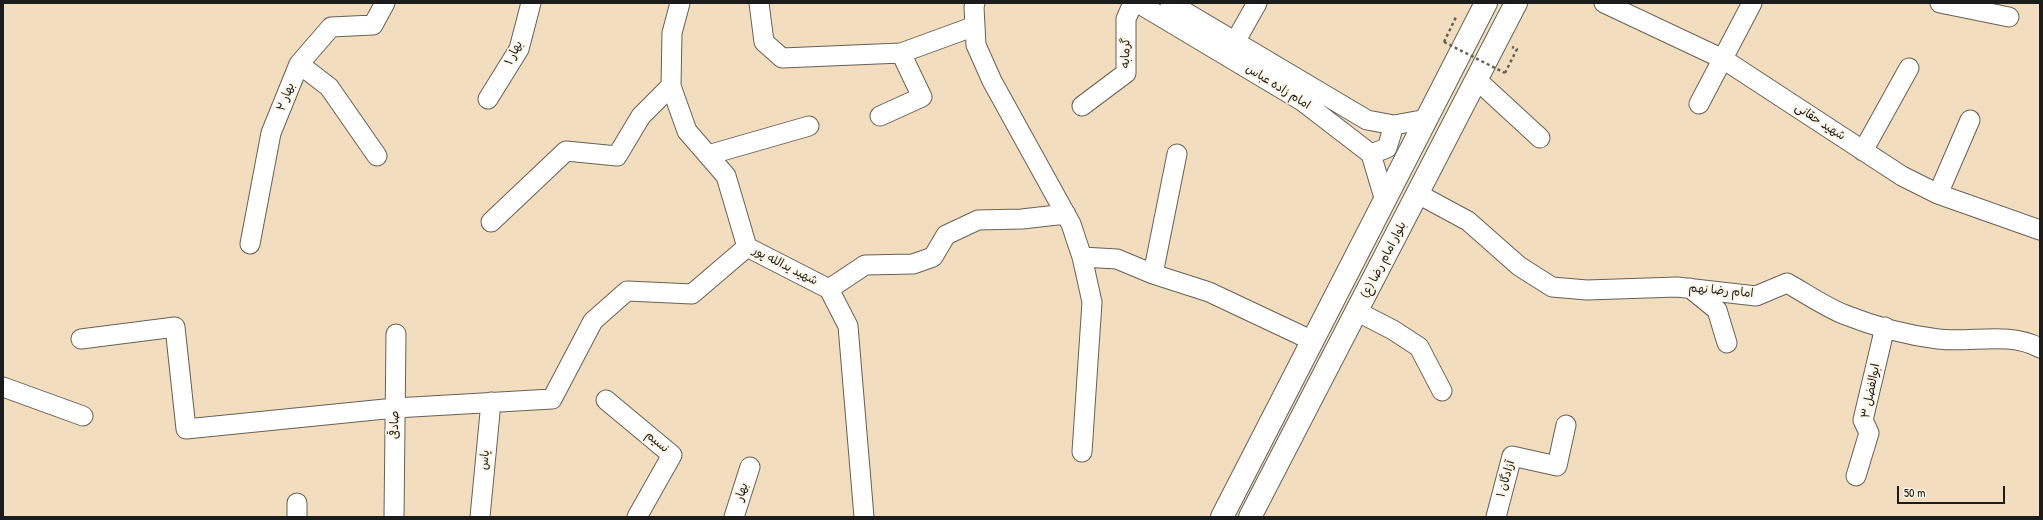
<!DOCTYPE html>
<meta charset="utf-8">
<style>
body{margin:0}
#map{position:relative;width:2043px;height:520px;overflow:hidden;background:#f2debf;font-family:"Patrick Hand",sans-serif}
canvas{display:block}
.frame{position:absolute;inset:0;border:4px solid #1c1c1c;pointer-events:none}
.scale{position:absolute;left:1897px;top:486px;width:108px;height:18px;box-sizing:border-box;border:2px solid #1c1c1c;border-top:0;padding-left:5px;font-size:12px;line-height:14px;white-space:nowrap;color:#1c1c1c;-webkit-text-stroke:3px #fcf5e5;paint-order:stroke}
</style>
<div id="map">
<canvas width="2043" height="520"></canvas>
<div class="frame"></div>
<div class="scale">50 m</div>
</div>
<script>
const g = document.querySelector('canvas').getContext('2d');
g.lineJoin = 'round';
function strokePath(path, color, width, dash) { g.strokeStyle = color; g.lineWidth = width; g.lineCap = dash ? 'butt' : 'round'; g.setLineDash(dash || []); g.stroke(path); }
function drawText(font, color, halo, rows, align = 'center') {
  g.font = font + ' "Patrick Hand","Playpen Sans Arabic",sans-serif'; g.lineWidth = 3.5; g.setLineDash([]); g.textBaseline = 'middle'; g.strokeStyle = halo; g.fillStyle = color; for (const [text, x, y, turn = 0] of rows) {
    g.save(); g.translate(x, y); g.rotate((+turn || 0) * Math.PI / 180); g.textAlign = isNaN(turn) ? turn : align; if (halo) g.strokeText(text, 0, 0); g.fillText(text, 0, 0); g.restore();
  }
}
const minor = new Path2D(`
 M 680,3 L 672,33 L 671,86 L 687,131 L 726,176 L 747,247 L 829,289 L 848,326 L 864,517
 M 759,3 L 764,42 L 782,58 L 901,53 L 975,26
 M 975,3 L 974,7 L 976,45 L 992,81 L 1071,224 L 1082,257 L 1117,259 L 1153,274 L 1209,292 L 1313,341
 M 1138,3 L 1302,101 L 1371,154 L 1385,201
 M 1170,3 L 1367,120 L 1394,125 L 1427,119
 M 1604,3 L 1723,59 L 1902,176 L 1938,194 L 2040,230
 M 1940,3 L 2009,17
 M 1235,42 L 1257,3
 M 299,64 L 329,87 L 377,156
 M 1477,80 L 1540,138
 M 488,99 L 519,49 L 531,3
 M 1699,104 L 1752,3
 M 1082,106 L 1126,73 L 1126,19 L 1133,3
 M 880,116 L 922,97 L 901,53
 M 1863,151 L 1909,68
 M 1371,154 L 1387,148 L 1394,125
 M 708,155 L 809,126
 M 1418,194 L 1468,221 L 1519,266 L 1552,287 L 1587,290 L 1677,287 L 1756,296 L 1787,283 C 1805,293 1824,306 1843,314 C 1873,326 1906,335 1938,339 C 1972,343 2009,331 2040,348
 M 1938,194 L 1970,120
 M 491,222 L 566,151 L 617,156 L 641,116 L 671,86
 M 250,244 L 271,133 L 299,64 L 331,27 L 373,25 L 385,3
 M 1082,257 L 1092,302 L 1082,452
 M 1153,274 L 1177,154
 M 1690,288 L 1717,310 L 1727,343
 M 829,289 L 865,265 L 913,264 L 933,257 L 946,235 L 978,220 L 1022,219 L 1066,214
 M 1358,312 L 1393,330 L 1419,347 L 1442,391
 M 81,339 L 175,327 L 186,429 L 395,408 L 552,399 L 593,321 L 627,291 L 692,294 L 747,247
 M 3,387 L 83,416
 M 606,400 L 672,455 L 637,517
 M 1856,476 L 1869,433 L 1863,420 L 1885,327
 M 297,503 L 297,517
 M 394,517 L 396,334
 M 480,517 L 491,402
 M 734,517 L 750,467
 M 1496,517 L 1512,456 L 1557,466 L 1566,425`);
const highway = new Path2D(`
 M 1222,517 L 1486,3
 M 1250,517 L 1516,3`);
strokePath(minor, '#676055', 21);
strokePath(highway, '#676055', 24);
strokePath(new Path2D(`
 M 1444,42 L 1456,17 L 1458,18
 M 1505,73 L 1517,49 L 1512,47`), '#676055', 2.5, [3, 3]);
strokePath(minor, '#fff', 19);
strokePath(highway, '#fff', 22);
strokePath(new Path2D(`
 M 1444,42 L 1505,73`), '#676055', 2.5, [3, 3]);
drawText('12px', '#1c1c1c', '#fcf5e5', [
 ["بهار ۱",514,53,-64],
 ["گرمابه",1126,53,-89],
 ["امام زاده عباس",1278,87,32],
 ["بهار ۲",286,97,-69],
 ["شهید حقانی",1820,122,33],
 ["بلوار امام رضا (ع)",1384,260,-63],
 ["شهید یدالله پور",785,266,27],
 ["امام رضا نهم",1721,291,5],
 ["ابوالفضل ۳",1871,391,-79],
 ["صادقی",395,425,-89],
 ["نسیم",657,442,40],
 ["یاس",485,460,-85],
 ["آزادگان ۱",1506,479,-74],
 ["بهار",742,492,-73]
]);
</script>
